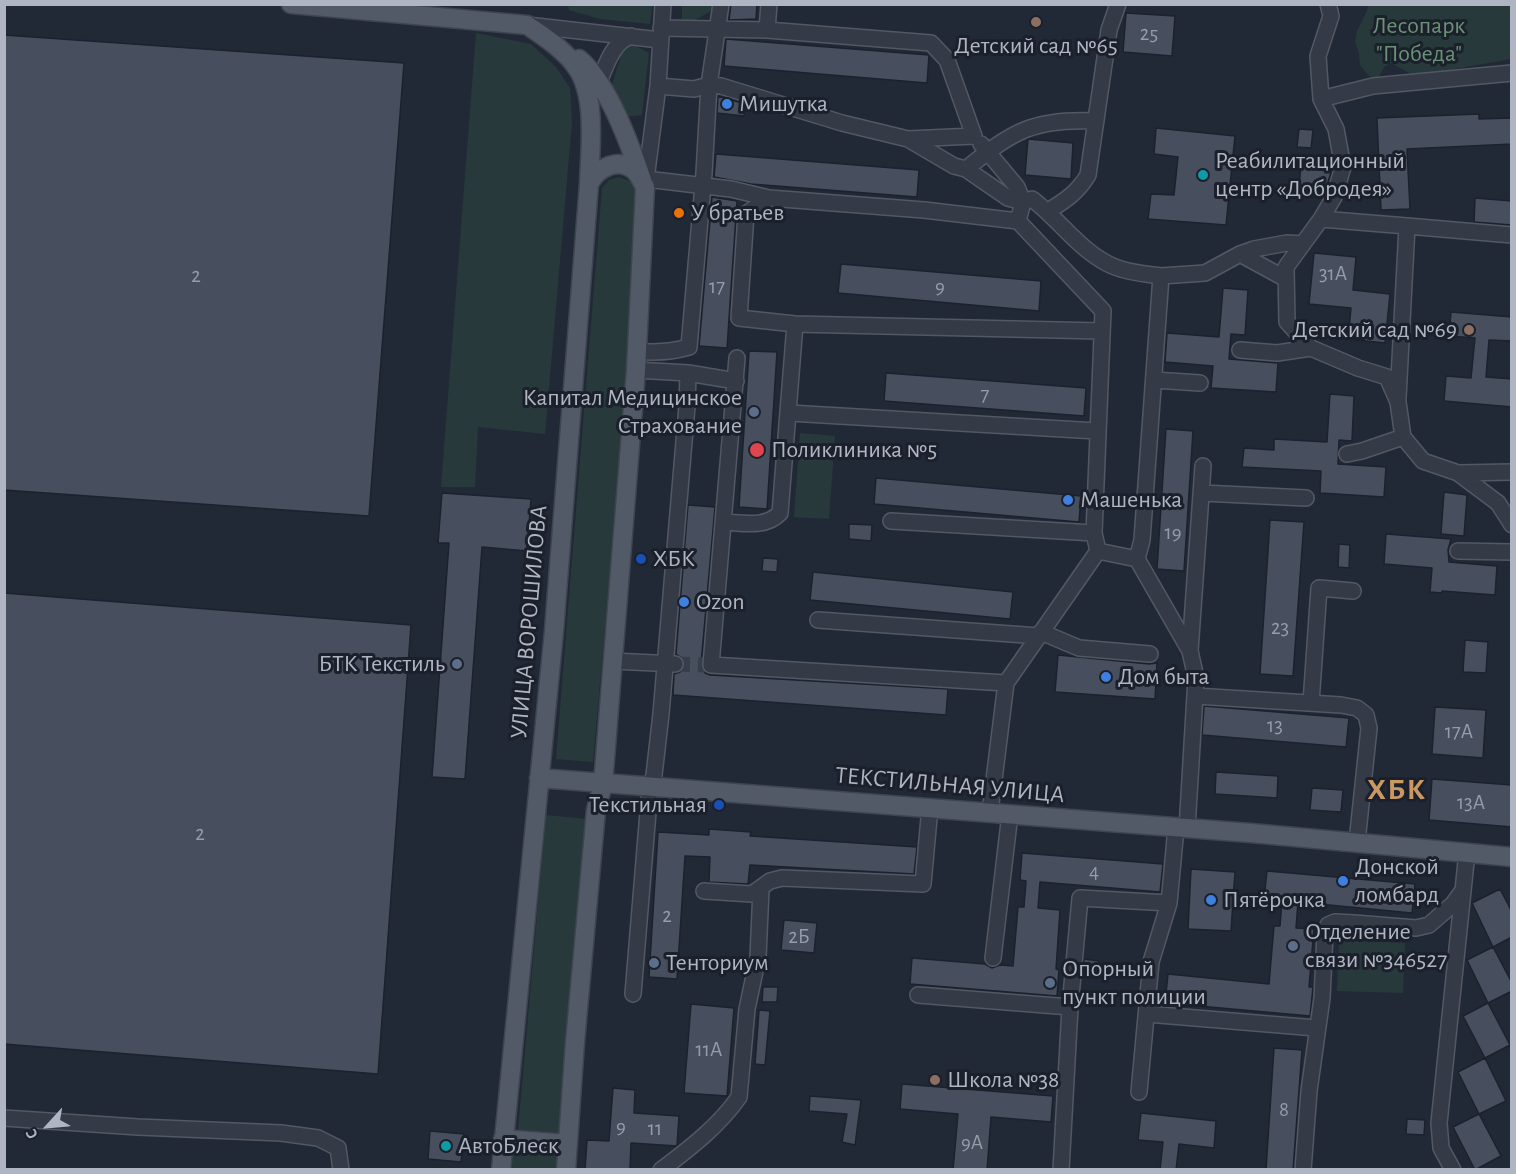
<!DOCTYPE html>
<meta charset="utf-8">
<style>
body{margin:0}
#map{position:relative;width:1516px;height:1174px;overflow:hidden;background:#222936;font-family:"Alegreya Sans",sans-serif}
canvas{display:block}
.frame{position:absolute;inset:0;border:6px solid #afb5c3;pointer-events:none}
.north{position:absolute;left:18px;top:1096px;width:60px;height:60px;-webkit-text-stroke:4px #1b202b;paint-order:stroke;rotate:244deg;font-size:16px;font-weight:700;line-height:24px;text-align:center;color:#afb5c3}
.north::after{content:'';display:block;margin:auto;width:21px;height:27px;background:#afb5c3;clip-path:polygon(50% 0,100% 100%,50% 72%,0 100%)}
</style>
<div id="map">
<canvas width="1516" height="1174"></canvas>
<div class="frame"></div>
<div class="north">С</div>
</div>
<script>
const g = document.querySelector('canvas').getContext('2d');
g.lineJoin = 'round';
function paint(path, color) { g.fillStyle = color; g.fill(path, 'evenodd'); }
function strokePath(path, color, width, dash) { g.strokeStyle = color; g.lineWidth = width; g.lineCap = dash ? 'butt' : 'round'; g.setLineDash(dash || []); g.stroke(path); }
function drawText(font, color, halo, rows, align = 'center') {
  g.font = font + ' "Alegreya Sans",sans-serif'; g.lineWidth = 6; g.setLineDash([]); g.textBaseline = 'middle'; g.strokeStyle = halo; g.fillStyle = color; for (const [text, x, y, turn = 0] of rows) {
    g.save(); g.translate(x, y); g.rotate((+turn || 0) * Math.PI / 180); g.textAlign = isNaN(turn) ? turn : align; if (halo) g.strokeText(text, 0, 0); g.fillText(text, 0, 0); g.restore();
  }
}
paint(new Path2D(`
 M 568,5 L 652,5 L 650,24 L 600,19 L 569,10 Z
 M 682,5 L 715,5 L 715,9 L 682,27 Z
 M 1368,5 L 1511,5 L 1511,59 L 1415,76 L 1391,63 L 1385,66 L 1378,78 L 1369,76 L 1360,65 L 1359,53 L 1355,42 L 1357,31 L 1367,11 Z
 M 476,33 L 531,44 L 556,67 L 570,88 L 572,122 L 545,434 L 478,427 L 475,487 L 441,487 Z
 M 632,44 L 649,53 L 642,115 L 625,117 L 612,85 L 621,55 Z
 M 619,177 L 635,183 L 642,206 L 593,762 L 556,759 L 602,188 L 609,180 Z
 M 800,433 L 835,436 L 829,519 L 794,517 Z
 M 546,815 L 587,819 L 560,1133 L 518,1130 Z
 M 1339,940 L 1405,943 L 1403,993 L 1337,991 Z
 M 503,1139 L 568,1144 L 566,1169 L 501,1170 Z`), '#28393b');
const building = new Path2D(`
 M 731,4 L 757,4 L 756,19 L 729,20 Z
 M 1126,13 L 1175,16 L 1172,56 L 1123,52 Z
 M 4,35 L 404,63 L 369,516 L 4,490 Z
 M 726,39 L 929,55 L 927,83 L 724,66 Z
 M 718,96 L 745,104 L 744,116 L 717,113 Z
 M 1479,114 L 1479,119 L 1512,118 L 1512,144 L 1407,149 L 1410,209 L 1381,210 L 1377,118 Z
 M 1156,128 L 1235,136 L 1226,225 L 1148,219 L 1151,194 L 1174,195 L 1178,157 L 1154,154 Z
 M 1299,129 L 1313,130 L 1311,148 L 1297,147 Z
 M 1028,139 L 1073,143 L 1071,179 L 1025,175 Z
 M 716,154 L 919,170 L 917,197 L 751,184 L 714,177 Z
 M 1301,166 L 1331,168 L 1330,176 L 1322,198 L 1298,196 Z
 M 712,197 L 737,201 L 727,348 L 699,346 Z
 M 1475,198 L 1512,201 L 1512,225 L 1474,222 Z
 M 1314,253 L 1356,257 L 1353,290 L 1390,294 L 1385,343 L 1348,339 L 1351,308 L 1309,304 Z
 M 841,264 L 1041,281 L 1039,311 L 838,293 Z
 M 1223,288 L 1248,290 L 1245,335 L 1231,334 L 1229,359 L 1278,363 L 1276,392 L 1211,388 L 1213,366 L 1165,362 L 1167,333 L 1219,337 Z
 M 1451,312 L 1512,317 L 1512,341 L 1489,340 L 1486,377 L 1512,379 L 1512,407 L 1444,401 L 1446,376 L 1471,378 L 1475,338 L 1449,336 Z
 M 749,351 L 777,352 L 767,509 L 739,507 Z
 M 886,373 L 1086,388 L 1084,416 L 884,401 Z
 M 1330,394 L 1354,396 L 1352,441 L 1339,440 L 1338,464 L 1386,467 L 1384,497 L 1320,493 L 1321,471 L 1242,467 L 1244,448 L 1274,450 L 1274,439 L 1327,442 Z
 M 1166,429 L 1193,431 L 1184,571 L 1157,569 Z
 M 876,478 L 1081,496 L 1079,522 L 874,504 Z
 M 1444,492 L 1467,495 L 1464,536 L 1441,534 Z
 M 442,493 L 531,499 L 527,551 L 482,547 L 465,779 L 432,777 L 449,543 L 438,543 Z
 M 688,505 L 715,507 L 701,664 L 705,673 L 710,675 L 948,689 L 946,715 L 673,695 L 674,674 L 680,672 L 685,665 L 683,659 L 676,654 Z
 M 1270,520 L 1304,522 L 1293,676 L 1260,674 Z
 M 849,524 L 872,525 L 871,541 L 849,539 Z
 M 1386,534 L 1451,539 L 1448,550 L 1449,562 L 1497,566 L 1495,595 L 1442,591 L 1442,593 L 1430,592 L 1432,568 L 1384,564 Z
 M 1339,544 L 1350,545 L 1349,568 L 1338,567 Z
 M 763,558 L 778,559 L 777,572 L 762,571 Z
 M 813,572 L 1013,592 L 1010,619 L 810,600 Z
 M 4,593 L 411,625 L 378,1074 L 4,1044 Z
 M 1465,640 L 1488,642 L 1486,673 L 1463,672 Z
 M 1058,655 L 1149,664 L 1157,663 L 1155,699 L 1055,692 Z
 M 1204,706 L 1349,718 L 1346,747 L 1202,735 Z
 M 1435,707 L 1486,710 L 1483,758 L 1432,754 Z
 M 1216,772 L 1278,776 L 1277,798 L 1215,794 Z
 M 1432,779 L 1512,785 L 1512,827 L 1429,820 Z
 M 1312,788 L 1343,790 L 1341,812 L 1310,810 Z
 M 709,829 L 751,832 L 750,836 L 917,847 L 914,874 L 750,865 L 748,884 L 709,882 L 710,857 L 685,856 L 677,979 L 649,977 L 658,832 L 709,835 Z
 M 1022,853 L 1163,864 L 1160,892 L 1040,882 L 1038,908 L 1060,910 L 1056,969 L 1059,970 L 1057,996 L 910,984 L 912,958 L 985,964 L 992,968 L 1000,965 L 1013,966 L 1018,907 L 1024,907 L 1026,881 L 1020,880 Z
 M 1191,869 L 1235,872 L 1231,931 L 1188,929 Z
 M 1267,871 L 1415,884 L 1412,913 L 1298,902 L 1296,928 L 1314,929 L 1309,987 L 1313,987 L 1310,1016 L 1165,1003 L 1168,974 L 1269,984 L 1274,926 L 1280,926 L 1282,901 L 1264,899 Z
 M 1500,889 L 1512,912 L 1512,937 L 1493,947 L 1472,903 Z
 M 784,920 L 817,923 L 814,953 L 781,950 Z
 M 1493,947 L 1512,983 L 1512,991 L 1488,1003 L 1467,960 Z
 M 1084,959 L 1099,961 L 1098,975 L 1083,973 Z
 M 763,987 L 778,987 L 777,1002 L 762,1002 Z
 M 1488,1003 L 1510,1045 L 1485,1058 L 1463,1016 Z
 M 691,1004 L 734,1008 L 727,1096 L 684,1093 Z
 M 759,1010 L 770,1011 L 765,1065 L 755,1064 Z
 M 1274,1048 L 1302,1050 L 1293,1170 L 1266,1170 Z
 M 1485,1058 L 1506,1101 L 1479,1114 L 1458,1072 Z
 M 902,1084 L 1053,1096 L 1051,1122 L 991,1117 L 987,1170 L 953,1170 L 958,1114 L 900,1109 Z
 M 613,1088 L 635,1090 L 634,1113 L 679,1116 L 677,1146 L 631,1143 L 630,1170 L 585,1170 L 587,1140 L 609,1141 Z
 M 810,1096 L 861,1100 L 855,1145 L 842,1142 L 847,1114 L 809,1111 Z
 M 1141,1113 L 1216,1121 L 1214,1148 L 1179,1144 L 1176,1170 L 1160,1170 L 1163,1142 L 1138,1140 Z
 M 1479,1114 L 1501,1156 L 1475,1170 L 1453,1127 Z
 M 1407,1119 L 1425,1120 L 1424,1135 L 1406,1134 Z
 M 430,1131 L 464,1134 L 461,1162 L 428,1159 Z`);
paint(building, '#474f5e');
strokePath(building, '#1c222d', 1.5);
strokePath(new Path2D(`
 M 675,664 L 705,665`), '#373e4b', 15, [15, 8]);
const minor = new Path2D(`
 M 1328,4 L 1331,16 L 1318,56 L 1321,99 L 1336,129 L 1343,167 L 1334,197 L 1321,219 L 1286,267 L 1287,322 L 1311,348 L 1358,368 L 1387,377 L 1398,402 L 1403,437 L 1423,461 L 1458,473 L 1498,503 L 1512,525
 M 527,25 L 660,40
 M 661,28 L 767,30
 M 658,86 L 694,89 L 709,85 L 721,86 L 842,123 L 908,139 L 974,136 L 947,60 L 931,43 L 767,30 L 769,4
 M 595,92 C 604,73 610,43 631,36
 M 1321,99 L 1373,86 L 1512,73
 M 908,139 L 954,166 L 966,169 C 1013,131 1034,118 1096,121
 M 981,144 L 1017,187 L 1023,202
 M 966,169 L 1008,198 L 1023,202
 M 646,179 L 731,189 L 769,198
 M 645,187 L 658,86 L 663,4
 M 1048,211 C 1065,201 1078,192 1088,175 L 1109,30 L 1118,4
 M 1321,219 L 1407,226 L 1398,398
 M 1018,221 L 1023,202 L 1032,199 C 1060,220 1082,254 1115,267 C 1130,273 1146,274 1161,276
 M 1407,226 L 1512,235
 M 1240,254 L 1286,279
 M 795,324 L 1101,331
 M 1240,350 L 1277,353 L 1311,348
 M 637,351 C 655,353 671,352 689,347 L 704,173 L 709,85 L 721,4
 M 636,370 L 688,373 L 736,381
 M 1154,380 L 1200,383
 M 789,413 L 1097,431
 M 1347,454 L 1362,451 L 1403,437
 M 1458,473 L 1512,472
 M 1202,493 L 1306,498
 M 891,521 L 1094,533
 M 725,522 C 744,523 766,528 780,513 L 795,324 L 739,318 L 746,214 L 769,198 L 924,210 L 1018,221 L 1103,311 L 1094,533 L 1098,551 L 1006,683 L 711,665 L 737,358
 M 1098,551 L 1137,559 L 1190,651 L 1196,678 L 1187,829
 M 1458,551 L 1512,552
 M 1137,559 L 1142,540 L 1161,276 L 1205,273 L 1240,254 L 1254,249 L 1287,243 L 1303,244
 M 818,620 L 1039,636
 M 1041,632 L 1079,648 L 1150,654
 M 1190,651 L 1203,466
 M 613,661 L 675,664
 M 1195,696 L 1341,705 L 1357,708 L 1366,715 L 1369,728 L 1357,842
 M 1311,703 L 1319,588 L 1353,591
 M 990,812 L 1006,683
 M 704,891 L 752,894 L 770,881 L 782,878 L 923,884 L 930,807
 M 993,958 L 1010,814
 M 633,994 L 650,788 L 654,775 L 661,714 L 687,406 L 688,373
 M 918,995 L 1070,1007
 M 1147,1014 L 1316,1028
 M 1139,1092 L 1151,962 L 1169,903
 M 4,1118 L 138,1127 L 281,1133 L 318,1138 L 338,1148 L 341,1170
 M 661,1170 C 689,1149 719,1126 739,1097 L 747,1009 L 758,957 L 761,889
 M 1061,1170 L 1070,1007 L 1080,898 L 1169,903 L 1176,828
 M 1303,1170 L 1309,1091 L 1322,998 L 1325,934 L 1328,925 L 1335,922 L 1354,923 L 1416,928 L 1429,925 L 1453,904 L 1463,890
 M 1453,1170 L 1441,1148 L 1439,1123 L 1467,852`);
const major = new Path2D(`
 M 291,4 L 527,25 C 544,37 565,50 577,68 C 597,97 590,150 589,184
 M 579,59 C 608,83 630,145 642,180
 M 539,778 L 1251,833 L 1512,857
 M 503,1139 L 568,1144
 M 501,1170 L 554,631 L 589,184 C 597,168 618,157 634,170 C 639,174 642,182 645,187 L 636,370 L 603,784 L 596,810 L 575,1042 L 566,1170`);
strokePath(minor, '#525864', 18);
strokePath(major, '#3e4450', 21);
strokePath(minor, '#353b46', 15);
strokePath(major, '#535a67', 18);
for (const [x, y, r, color] of [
 [1036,22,6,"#8d6e63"],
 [727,104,6,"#3f7fe0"],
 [1203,175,6,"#0f9aa8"],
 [679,213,6,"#e8710a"],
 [1469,330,6,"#8d6e63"],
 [754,412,6,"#5c6f8a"],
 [757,450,8,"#e0444e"],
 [1068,500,6,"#3f7fe0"],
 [641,559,6,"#1a4fb4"],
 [684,602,6,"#3f7fe0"],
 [457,664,6,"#5c6f8a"],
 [1106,677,6,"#3f7fe0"],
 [719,805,6,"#1a4fb4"],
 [1343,881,6,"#3f7fe0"],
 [1211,900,6,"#3f7fe0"],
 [1293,946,6,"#5c6f8a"],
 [654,963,6,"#5c6f8a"],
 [1050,983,6,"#5c6f8a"],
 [935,1080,6,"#8d6e63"],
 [446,1146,6,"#0f9aa8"]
]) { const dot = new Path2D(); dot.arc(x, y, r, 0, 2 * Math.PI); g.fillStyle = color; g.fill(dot); strokePath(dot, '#1b202b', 2); }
drawText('21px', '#959caa', null, [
 ["25",1149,34],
 ["31А",1333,274],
 ["2",196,276],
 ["17",717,287],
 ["9",940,287],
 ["7",985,395],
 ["19",1173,533],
 ["23",1280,628],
 ["13",1275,726],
 ["17А",1459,732],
 ["13А",1471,803],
 ["2",200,834],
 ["4",1094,872],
 ["2",667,916],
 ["2Б",799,937],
 ["11А",709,1050],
 ["8",1284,1110],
 ["9",621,1127],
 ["11",655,1129],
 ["9А",972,1143]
]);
drawText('24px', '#699276', '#1b202b', [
 ["Лесопарк",1419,26],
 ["\"Победа\"",1419,54]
]);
drawText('24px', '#afb5c3', '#1b202b', [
 ["Детский сад №65",1036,46,"center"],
 ["Мишутка",739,104],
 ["Реабилитационный",1215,161],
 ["центр «Добродея»",1215,189],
 ["У братьев",691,213],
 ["Детский сад №69",1457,330,"right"],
 ["Капитал Медицинское",742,398,"right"],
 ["Страхование",742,426,"right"],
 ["Поликлиника №5",771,450],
 ["Машенька",1080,500],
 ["ХБК",653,559],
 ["Ozon",696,602],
 ["БТК Текстиль",445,664,"right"],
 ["Дом быта",1118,677],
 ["Текстильная",707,805,"right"],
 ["Донской",1355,867],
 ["ломбард",1355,895],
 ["Пятёрочка",1223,900],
 ["Отделение",1305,932],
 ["связи №346527",1305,960],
 ["Тенториум",666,963],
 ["Опорный",1062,969],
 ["пункт полиции",1062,997],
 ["Школа №38",947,1080],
 ["АвтоБлеск",458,1146]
], 'left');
drawText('24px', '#afb5c3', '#1b202b', [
 ["УЛИЦА ВОРОШИЛОВА",529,622,-85],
 ["ТЕКСТИЛЬНАЯ УЛИЦА",950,785,5]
]);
g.letterSpacing = '1.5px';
drawText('bold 30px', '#ca9963', '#1b202b', [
 ["ХБК",1397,790]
]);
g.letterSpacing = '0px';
</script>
